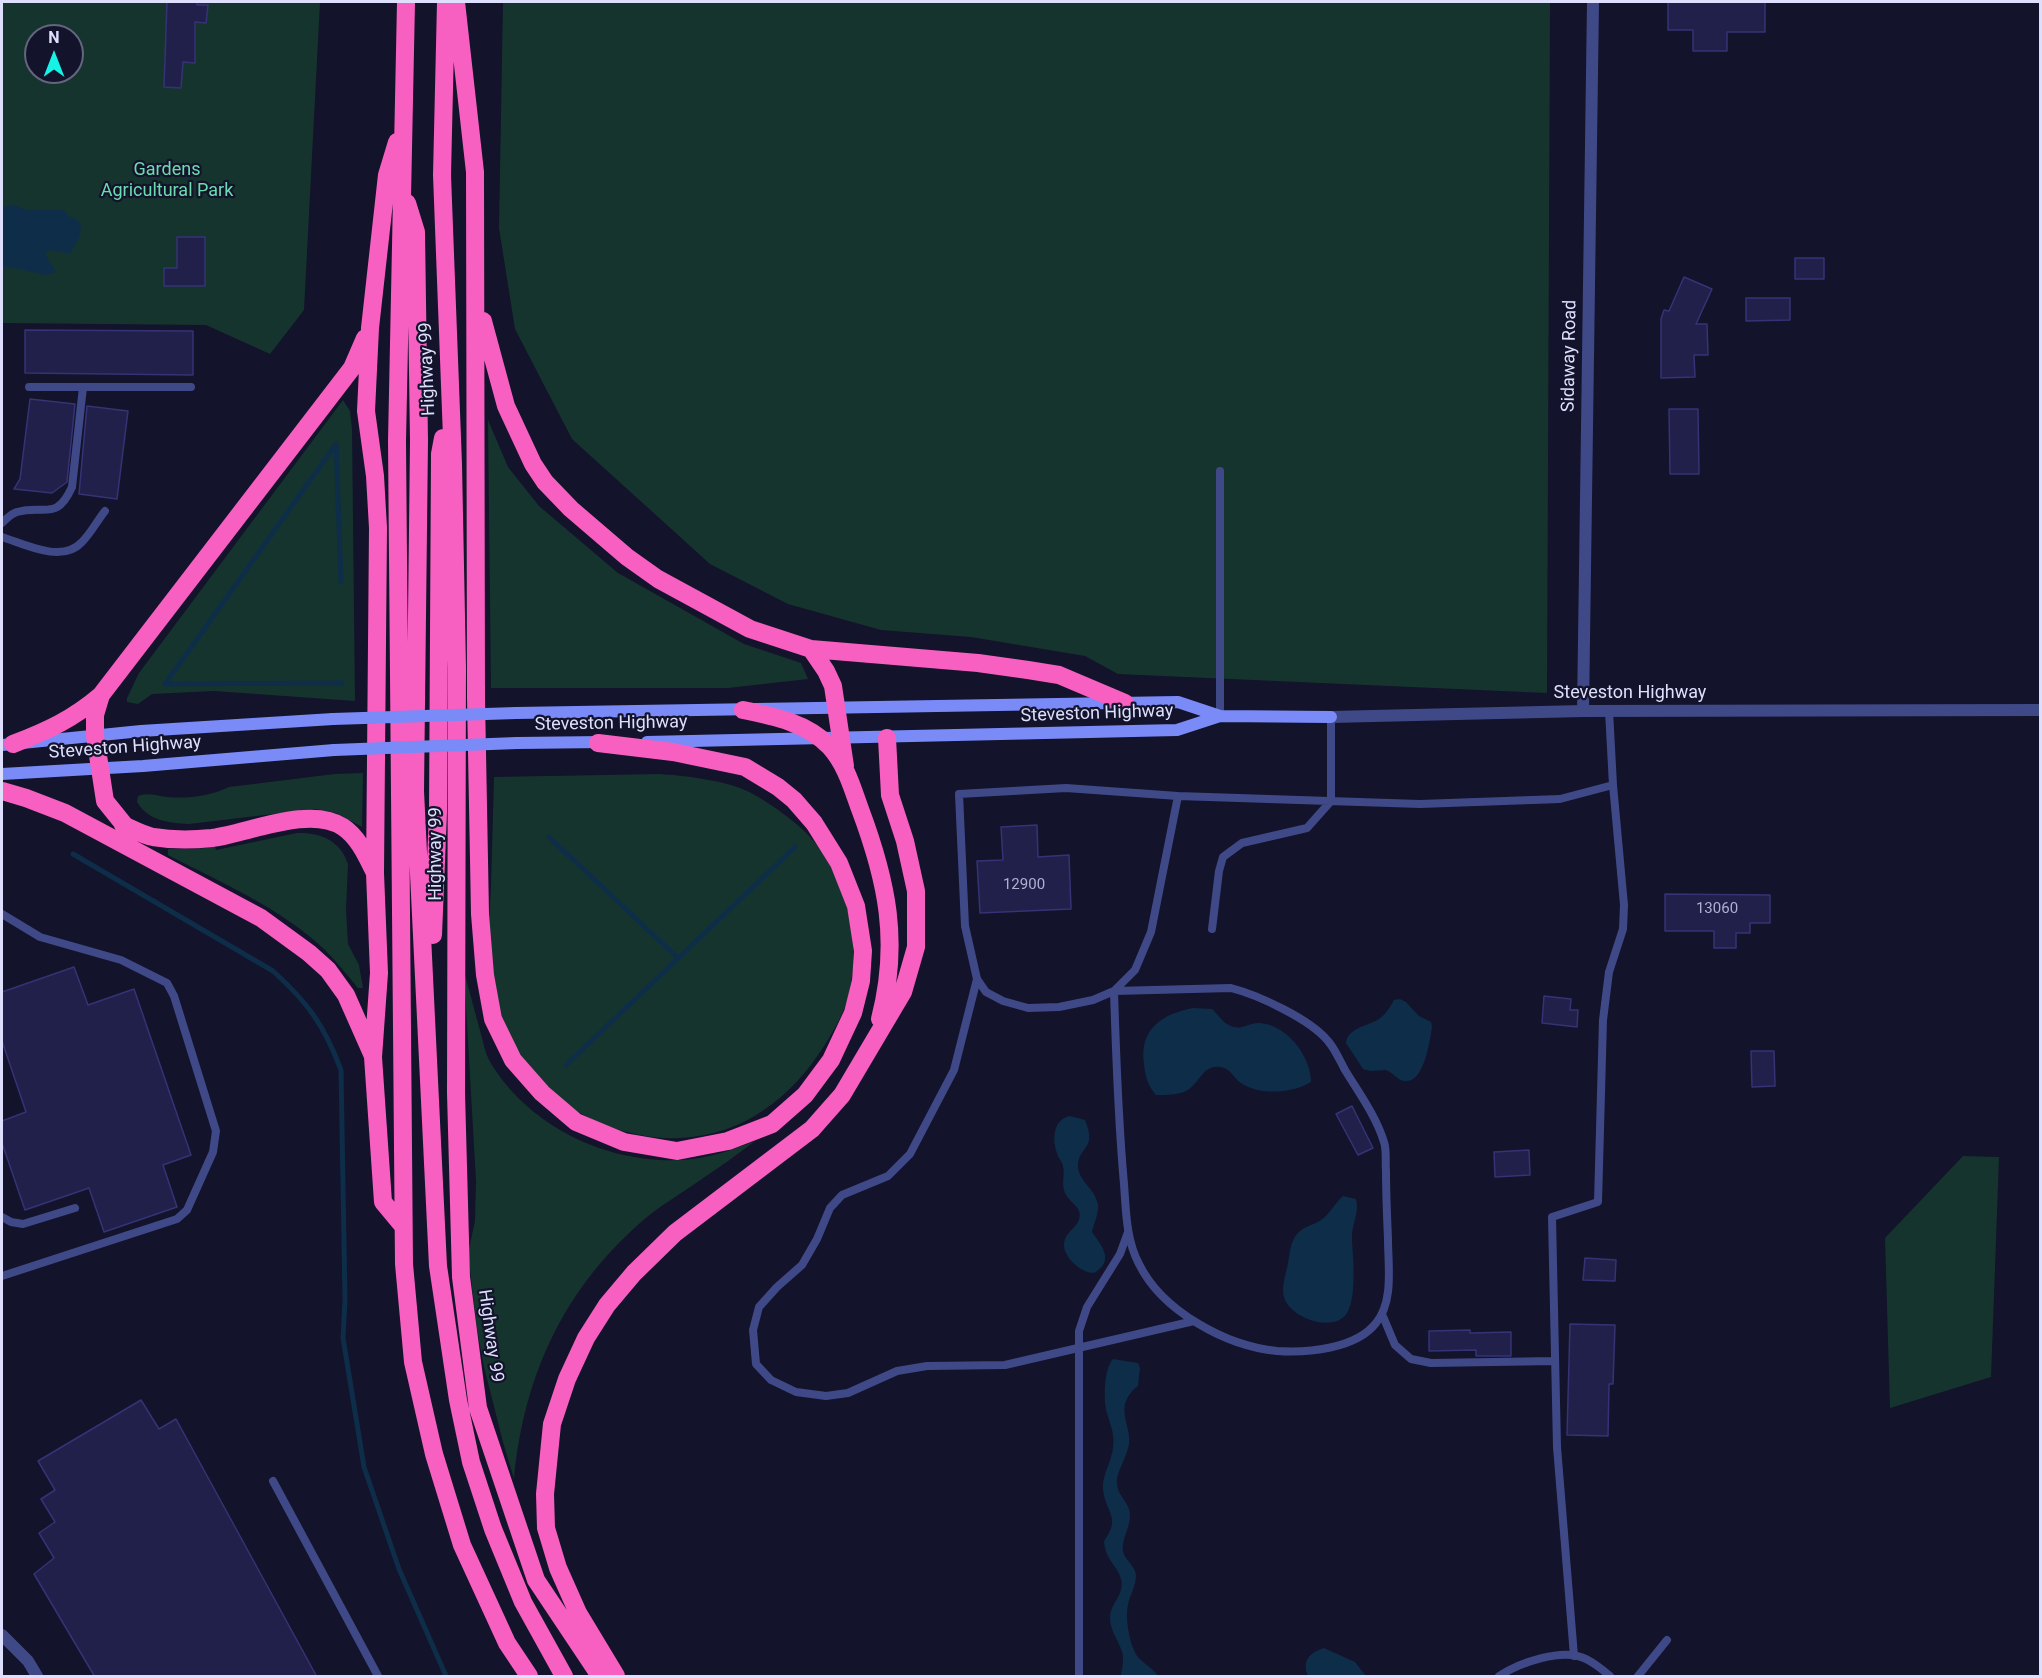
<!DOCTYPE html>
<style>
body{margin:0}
#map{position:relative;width:2042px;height:1678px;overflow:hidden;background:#13132b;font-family:Roboto,sans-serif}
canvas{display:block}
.frame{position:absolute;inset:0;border:3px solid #dedffd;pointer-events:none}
.north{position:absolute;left:24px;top:24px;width:60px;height:60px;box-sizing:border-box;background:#13132b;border:2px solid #64657f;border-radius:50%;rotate:0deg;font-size:16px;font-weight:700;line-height:24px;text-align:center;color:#dedffd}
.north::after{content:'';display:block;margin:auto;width:21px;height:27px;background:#14f3e6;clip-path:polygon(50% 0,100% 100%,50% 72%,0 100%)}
</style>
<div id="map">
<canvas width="2042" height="1678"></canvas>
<div class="frame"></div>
<div class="north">N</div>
</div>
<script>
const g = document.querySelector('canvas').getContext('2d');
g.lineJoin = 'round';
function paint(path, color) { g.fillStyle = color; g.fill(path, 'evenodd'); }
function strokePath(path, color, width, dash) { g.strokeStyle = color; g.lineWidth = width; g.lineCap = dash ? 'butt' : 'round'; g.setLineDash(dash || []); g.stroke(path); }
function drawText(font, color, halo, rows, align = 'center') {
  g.font = font + ' Roboto,sans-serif'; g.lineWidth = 4.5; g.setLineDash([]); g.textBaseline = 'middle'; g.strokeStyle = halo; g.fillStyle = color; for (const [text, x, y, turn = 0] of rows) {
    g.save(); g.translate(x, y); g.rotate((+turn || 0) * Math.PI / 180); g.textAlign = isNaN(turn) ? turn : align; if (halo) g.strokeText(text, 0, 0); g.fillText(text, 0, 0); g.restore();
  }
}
paint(new Path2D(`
 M 2,2 L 320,2 L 304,310 L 270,354 L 206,325 L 2,323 ZM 36,36 L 72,36 L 72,72 L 36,72 Z
 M 503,2 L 1550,2 L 1547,693 L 1118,674 L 1085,656 L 971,637 L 881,630 L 788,604 L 710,564 L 572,439 L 515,329 L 499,228 Z
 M 343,400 L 350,411 L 352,429 L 355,701 L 214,691 L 152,694 L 138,704 L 127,702 L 127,698 L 139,673 Z
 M 488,420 L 508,467 L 539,506 L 618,573 L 744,644 L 801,663 L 808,679 L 728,688 L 491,688 Z
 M 363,773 L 362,827 L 336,813 L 315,809 L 189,824 C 169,823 148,821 137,802 L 138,796 C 148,792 157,796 167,797 C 186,799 211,796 229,787 L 335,774 Z
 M 660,774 C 685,776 724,780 747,791 C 768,801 803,826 817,845 C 847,882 860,942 850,989 C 846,1012 831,1036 818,1055 C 766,1131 685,1159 598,1122 C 560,1106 532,1076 512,1041 C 509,1035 504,1029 502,1022 C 496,1003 492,980 490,961 C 487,937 490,911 491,887 C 492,850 493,814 494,777 Z
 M 297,833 C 320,832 341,841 348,864 L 346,910 L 348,944 L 359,965 L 363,988 L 358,988 C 347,975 337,962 325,950 C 281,908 222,883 168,855 L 168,849 L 199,849 L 215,846 L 216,850 Z
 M 464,972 C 470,992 475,1013 481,1034 C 483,1042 485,1052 489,1060 C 529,1129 615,1168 693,1159 C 715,1156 735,1149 755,1141 C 737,1155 718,1168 699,1181 C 682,1193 663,1204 647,1217 C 565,1286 524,1374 514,1479 L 503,1442 L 484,1367 L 477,1329 L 468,1253 L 475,1221 L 476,1181 Z
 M 1963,1156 L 1999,1157 L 1991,1377 L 1890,1408 L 1885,1238 Z`), '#16342e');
paint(new Path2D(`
 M 14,205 L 27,210 L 64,210 L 69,217 L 75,218 L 81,224 L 80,236 L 70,254 L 50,250 L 45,254 L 56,272 L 47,275 L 2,266 L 2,207 Z
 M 1400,999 L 1406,1002 L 1419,1016 L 1431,1022 L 1432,1027 C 1430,1041 1424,1081 1407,1081 C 1398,1082 1394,1073 1386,1070 L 1371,1071 L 1363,1069 L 1346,1043 C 1347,1028 1368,1026 1379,1019 C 1386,1014 1390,1007 1394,1000 Z
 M 1193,1008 L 1212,1009 C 1218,1014 1222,1022 1229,1025 C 1241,1032 1248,1022 1260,1023 C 1287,1025 1311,1056 1311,1082 C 1294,1093 1259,1096 1241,1083 C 1233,1078 1231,1068 1220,1067 C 1203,1065 1200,1082 1188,1090 C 1179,1095 1167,1095 1156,1095 C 1148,1086 1145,1076 1144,1064 C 1139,1029 1162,1014 1193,1008 Z
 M 1070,1116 L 1085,1120 C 1098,1151 1077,1146 1078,1168 C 1080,1182 1096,1190 1098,1205 C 1099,1213 1094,1223 1092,1232 C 1102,1246 1115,1261 1094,1273 C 1080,1273 1059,1254 1065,1239 C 1069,1229 1083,1224 1079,1211 C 1076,1204 1068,1200 1065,1193 C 1061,1184 1065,1175 1063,1166 C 1062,1161 1058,1158 1057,1153 C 1052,1140 1053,1119 1070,1116 Z
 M 1343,1196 L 1356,1199 C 1360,1213 1351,1225 1352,1239 C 1353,1258 1357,1297 1347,1313 C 1335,1333 1293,1319 1285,1300 C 1280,1289 1286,1275 1288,1263 C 1290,1253 1290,1241 1298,1233 C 1304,1226 1314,1225 1321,1220 C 1330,1214 1335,1203 1343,1196 Z
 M 1113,1359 L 1138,1363 L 1140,1368 L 1138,1386 C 1132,1390 1127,1397 1125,1404 C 1122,1417 1131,1431 1129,1444 C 1127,1457 1116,1473 1117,1483 C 1117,1496 1131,1503 1130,1516 C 1130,1528 1121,1540 1123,1551 C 1125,1561 1135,1565 1136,1575 C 1136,1587 1130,1594 1128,1605 C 1125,1617 1129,1639 1134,1650 C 1138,1662 1152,1666 1158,1676 L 1121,1676 C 1122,1668 1125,1657 1121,1649 C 1117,1638 1110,1630 1110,1618 C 1110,1603 1125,1595 1121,1579 C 1118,1566 1105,1560 1104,1541 C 1122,1517 1105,1512 1103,1489 C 1102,1471 1116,1458 1113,1435 C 1112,1427 1109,1421 1107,1413 C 1103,1401 1104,1368 1113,1359 Z
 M 1324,1648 L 1355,1662 L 1366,1676 L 1308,1676 C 1302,1662 1308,1653 1324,1648 Z`), '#0e2d48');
strokePath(new Path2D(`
 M 341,582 L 336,444 L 165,684 L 342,683
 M 549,837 L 678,958
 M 73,854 L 273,971 C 309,1004 324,1025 341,1070 L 345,1300 L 343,1338 L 364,1467 L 399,1569 L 446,1676
 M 566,1065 L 795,847`), '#0e2d48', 5);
const building = new Path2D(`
 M 167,2 L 197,2 L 197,5 L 208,5 L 206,23 L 195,22 L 195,63 L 183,62 L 181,88 L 164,87 Z
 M 1668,2 L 1765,2 L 1765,32 L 1727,32 L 1727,51 L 1693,51 L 1693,30 L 1668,30 Z
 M 177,237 L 205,237 L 205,286 L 164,286 L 164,268 L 177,268 Z
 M 1795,258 L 1824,258 L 1824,279 L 1795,279 Z
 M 1684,277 L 1712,289 L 1696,324 L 1707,324 L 1708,355 L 1694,355 L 1695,377 L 1661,378 L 1661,319 L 1664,310 L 1669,311 Z
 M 1746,298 L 1790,298 L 1790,320 L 1746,321 Z
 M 25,330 L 193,331 L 193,375 L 25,373 Z
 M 30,399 L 75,404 L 67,482 L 52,493 L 14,489 L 20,479 Z
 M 87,406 L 128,411 L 117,499 L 79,494 Z
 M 1669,409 L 1698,409 L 1699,474 L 1670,474 Z
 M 1037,825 L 1038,857 L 1069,855 L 1071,909 L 980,913 L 977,861 L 1003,860 L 1001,827 Z
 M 1665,894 L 1770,895 L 1770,923 L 1750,923 L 1750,933 L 1736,933 L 1736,948 L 1714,948 L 1714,931 L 1665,931 Z
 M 74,967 L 88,1005 L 134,989 L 191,1155 L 163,1165 L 177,1207 L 104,1232 L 89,1188 L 25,1210 L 2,1143 L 2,1121 L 26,1112 L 2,1041 L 2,992 Z
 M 1544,996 L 1571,999 L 1570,1010 L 1578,1010 L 1577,1027 L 1542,1023 Z
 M 1751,1051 L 1774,1051 L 1775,1086 L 1752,1087 Z
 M 1352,1106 L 1373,1148 L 1358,1155 L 1336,1114 Z
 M 1529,1150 L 1530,1175 L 1495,1177 L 1494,1152 Z
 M 1585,1258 L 1616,1260 L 1615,1281 L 1583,1280 Z
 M 1570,1324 L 1615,1325 L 1613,1384 L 1609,1384 L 1608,1436 L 1567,1435 Z
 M 1470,1330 L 1470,1333 L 1511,1332 L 1511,1356 L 1476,1356 L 1476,1350 L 1429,1351 L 1429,1331 Z
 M 141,1400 L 159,1429 L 176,1419 L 317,1677 L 95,1677 L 34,1574 L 54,1558 L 39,1533 L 55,1522 L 41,1499 L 55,1490 L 38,1461 Z`);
paint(building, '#21204b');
strokePath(building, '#353375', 1.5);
strokePath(new Path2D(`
 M 29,387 L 191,387
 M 1220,471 L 1220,716
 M 2,523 C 6,519 12,513 17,512 C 45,504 56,522 72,487 L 83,387
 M 2,537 C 24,544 62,564 82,542 C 91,533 97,521 105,511
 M 1178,796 L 1151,932 L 1135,970 L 1114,991 L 1093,1000 L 1059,1007 L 1028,1008 L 1003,1001 L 986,992 L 977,979 L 965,926 L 959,794 L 1066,788 L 1178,796 L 1420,804 L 1560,799 L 1613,785 L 1609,711
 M 2,914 L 40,937 L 121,960 L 167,983 L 174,996 L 216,1131 L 213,1152 L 187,1210 L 177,1219 L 2,1276
 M 1212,929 L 1219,871 L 1223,857 L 1242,843 L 1307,828 L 1331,801 L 1331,717
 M 977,979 L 954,1070 L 910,1154 L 888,1176 L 842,1195 L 830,1208 L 817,1239 L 802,1265 L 777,1287 L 759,1307 L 753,1330 L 756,1364 L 771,1380 L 796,1392 L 826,1396 L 848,1393 L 897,1371 L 927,1366 L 1005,1365 L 1194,1321
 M 1231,988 C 1258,995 1310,1019 1328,1041 C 1335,1049 1340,1061 1345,1070 C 1359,1093 1376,1116 1384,1142 C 1387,1151 1385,1162 1386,1171 C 1386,1194 1387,1216 1388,1239 C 1388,1266 1394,1301 1376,1323 C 1356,1349 1307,1353 1277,1351 C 1226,1346 1162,1311 1139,1264 C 1126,1240 1126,1210 1124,1184 C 1118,1119 1116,1056 1114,991 Z
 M 2,1217 L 11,1222 L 23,1224 L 75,1208
 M 1382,1314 L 1395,1345 L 1411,1359 L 1431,1363 L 1555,1361
 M 273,1481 L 378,1676
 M 1574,1656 L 1557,1447 L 1552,1217 L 1598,1202 L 1603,1020 L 1609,972 L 1623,929 L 1624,905 L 1613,785
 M 1079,1676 L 1079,1331 L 1087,1307 L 1120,1254 L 1128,1232
 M 1499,1676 C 1519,1663 1563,1647 1586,1659 C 1594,1663 1603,1670 1610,1676
 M 1638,1676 L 1667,1640`), '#404987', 8);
strokePath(new Path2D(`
 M 1583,711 L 1593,2
 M 2,1635 L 28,1661 L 37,1676`), '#404987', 12);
strokePath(new Path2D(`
 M 1331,717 L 1583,711 L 2040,710`), '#404987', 12);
strokePath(new Path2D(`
 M 516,713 L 1178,702 L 1220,716 L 1331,717
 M 647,742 L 1177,730 L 1220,716
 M 517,743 L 603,742
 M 2,745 L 141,731 L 333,719
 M 2,774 L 143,766 L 334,750`), '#7a8bf8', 12);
strokePath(new Path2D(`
 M 406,2 L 397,441 L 404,1264 L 413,1362 L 434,1454 L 462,1545 L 507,1643 L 529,1676
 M 446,2 L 442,175 L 453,464 L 457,667 L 456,1093 L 461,1277 L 478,1408 L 536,1580 L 600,1676
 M 456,2 L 475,172 L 476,698 L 480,914 L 485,975 L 493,1019 L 513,1060 L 542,1093 L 576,1122 L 624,1142 L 677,1151 L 728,1141 L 772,1124 L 805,1095 L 831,1060 L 853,1013 L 861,981 L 863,951 L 856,906 L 839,863 L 814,823 L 794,800 L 778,787 L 745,767 L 673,752 L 598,743
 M 397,142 L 387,175 L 370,328 L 366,411 L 375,476 L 378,528 L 375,873 L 379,973 L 373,1057 L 383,1202 L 403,1226
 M 407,203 L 416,232 L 419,441 L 415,791 L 438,1266 L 458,1400 L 471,1462 L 493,1529 L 523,1602 L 564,1676
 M 483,321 L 506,406 L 533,464 L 545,482 L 571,509 L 627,557 L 658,579 L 750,629 L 811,649 L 978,663 L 1028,670 L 1059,675 L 1125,703
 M 811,649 L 826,671 L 833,686 L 845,766
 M 101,695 L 95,715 L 95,736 L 105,801 L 130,832
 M 743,710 C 773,716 808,723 830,747 C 846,765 852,787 860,809 C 887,881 900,942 880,1019
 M 13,744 C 47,731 73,719 101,695 L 352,368 L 365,338
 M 2,791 L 26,798 L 65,813 L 261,918 L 309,953 L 328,970 L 346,995 L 373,1056
 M 123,825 C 132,829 143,835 153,837 C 171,840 193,840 212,838 C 249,833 310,805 343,827 C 358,837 366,855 374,871
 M 433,935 L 438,812 L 440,454 L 443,438
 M 616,1676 L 578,1613 L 558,1568 L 546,1528 L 545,1494 L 552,1424 L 567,1379 L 586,1338 L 607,1305 L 634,1273 L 675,1233 L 812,1129 L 842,1095 L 903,992 L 916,947 L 916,891 L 905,841 L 890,795 L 887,738`), '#f75fc0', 18);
strokePath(new Path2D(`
 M 333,719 L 516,713
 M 334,750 L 517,743`), '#7a8bf8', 12);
drawText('15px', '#afafd0', null, [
 ["12900",1024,885],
 ["13060",1717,909]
]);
drawText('18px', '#6cdcae', '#13132b', [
 ["Gardens",167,170],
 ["Agricultural Park",167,191]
]);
drawText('18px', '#dedffd', '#13132b', [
 ["Sidaway Road",1570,356,-89],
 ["Highway 99",428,369,-92],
 ["Steveston Highway",1630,693],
 ["Steveston Highway",1097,714,-2],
 ["Steveston Highway",611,724,-1],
 ["Steveston Highway",125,748,-4],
 ["Highway 99",436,854,-90],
 ["Highway 99",490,1336,82]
]);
</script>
